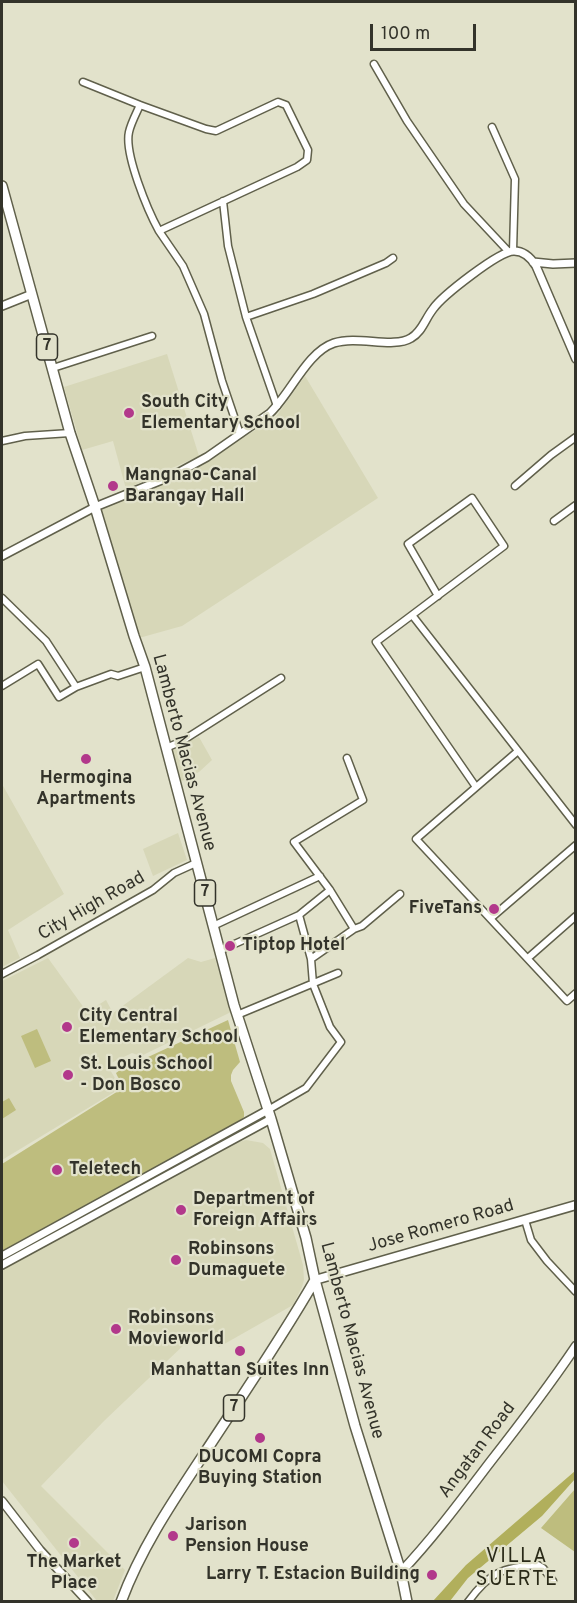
<!DOCTYPE html>
<style>
body{margin:0}
#map{position:relative;width:577px;height:1603px;overflow:hidden;background:#e2e2cb;font-family:Overpass,sans-serif}
canvas{display:block}
.frame{position:absolute;inset:0;border:3px solid #33332a;pointer-events:none}
.scale{position:absolute;left:370px;top:24px;width:106px;height:27px;box-sizing:border-box;border:3px solid #33332a;border-top:0;padding-left:8px;font-size:18px;line-height:21px;white-space:nowrap;color:#33332a;-webkit-text-stroke:4px #e2e2cb;paint-order:stroke}
</style>
<div id="map">
<canvas width="577" height="1603"></canvas>
<div class="frame"></div>
<div class="scale">100 m</div>
</div>
<script>
const g = document.querySelector('canvas').getContext('2d');
g.lineJoin = 'round';
function paint(path, color) { g.fillStyle = color; g.fill(path, 'evenodd'); }
function strokePath(path, color, width, dash) { g.strokeStyle = color; g.lineWidth = width; g.lineCap = dash ? 'butt' : 'round'; g.setLineDash(dash || []); g.stroke(path); }
function drawText(font, color, halo, rows, align = 'center') {
  g.font = font + ' Overpass,sans-serif'; g.lineWidth = 4.5; g.setLineDash([]); g.textBaseline = 'middle'; g.strokeStyle = halo; g.fillStyle = color; for (const [text, x, y, turn = 0] of rows) {
    g.save(); g.translate(x, y); g.rotate((+turn || 0) * Math.PI / 180); g.textAlign = isNaN(turn) ? turn : align; if (halo) g.strokeText(text, 0, 0); g.fillText(text, 0, 0); g.restore();
  }
}
paint(new Path2D(`
 M 167,354 L 199,456 L 126,489 L 113,441 L 82,450 L 64,387 Z
 M 305,376 L 378,498 L 182,626 L 139,638 L 100,509 L 184,474 L 275,418 Z
 M 199,737 L 212,760 L 199,772 L 178,783 L 169,753 L 179,745 Z
 M 2,784 L 64,894 L 8,930 L 20,958 L 2,967 Z
 M 178,833 L 187,860 L 153,876 L 143,849 Z
 M 48,958 L 87,1012 L 106,1000 L 113,1013 L 188,958 L 201,962 L 215,958 L 231,1012 L 141,1056 L 132,1053 L 107,1065 L 121,1088 L 2,1160 L 2,981 Z
 M 246,1140 L 263,1143 L 270,1149 L 303,1265 L 304,1280 L 302,1287 L 293,1305 L 219,1347 L 205,1332 L 188,1341 L 105,1420 L 41,1486 L 125,1570 L 113,1601 L 97,1601 L 2,1481 L 2,1270 L 238,1142 Z`), '#d7d7b8');
paint(new Path2D(`
 M 228,1020 L 240,1062 L 233,1070 L 231,1075 L 231,1081 L 244,1112 L 244,1117 L 240,1121 L 2,1251 L 2,1164 L 123,1088 L 116,1073 L 120,1070 Z
 M 37,1029 L 51,1061 L 35,1068 L 21,1036 Z
 M 9,1098 L 16,1110 L 2,1119 L 2,1102 Z
 M 575,1489 L 575,1552 L 541,1528 Z`), '#bebd7e');
paint(new Path2D(`
 M 575,1471 L 575,1479 L 542,1516 L 468,1578 L 450,1601 L 433,1601 L 466,1565 Z`), '#b1af5c');
const minor = new Path2D(`
 M 374,64 L 407,121 L 464,204 L 508,251
 M 83,82 L 140,105 L 206,129 L 216,131 L 278,102 L 286,105 L 308,150 L 307,160 L 297,167 L 159,231 L 183,266 L 204,314 L 222,381 L 240,434
 M 140,105 C 136,114 131,123 129,132 C 124,154 148,211 159,231
 M 492,127 L 515,179 L 513,251
 M 223,201 L 228,246 L 246,317 L 277,406
 M 246,317 L 313,294 L 386,263 L 393,258
 M 53,368 L 152,336
 M 2,441 L 25,436 L 70,433
 M 515,486 L 551,455 L 576,437
 M 554,521 L 576,505
 M 438,596 L 408,544 L 472,498 L 504,546 L 376,642 L 476,787
 M 2,598 L 46,641 L 76,687
 M 412,615 L 576,825
 M 2,686 L 38,664 L 59,697 L 76,687 L 111,674 L 118,676 L 145,667
 M 166,748 L 182,741 L 281,678
 M 518,751 L 416,839 L 567,1001 L 576,993
 M 347,758 L 363,800 L 294,842 L 330,890 L 354,929
 M 491,918 L 576,845
 M 213,926 L 320,876
 M 219,951 L 299,915 L 330,890
 M 528,958 L 576,916
 M 311,959 L 354,929 L 362,926 L 400,894
 M 2,974 L 38,955 L 153,890 L 174,873 L 196,863
 M 237,1015 L 338,973
 M 268,1110 L 306,1088 L 341,1042 L 330,1027 L 313,984 L 311,959 L 299,915
 M 525,1220 L 531,1240 L 547,1261 L 576,1292
 M 468,1602 C 489,1573 502,1567 538,1565 L 543,1568 L 553,1581`);
const tertiary = new Path2D(`
 M 533,262 L 553,264 L 576,263
 M 2,306 L 32,294
 M 2,556 L 95,507 L 174,475 L 207,457 L 270,413 C 291,393 307,352 334,343 C 358,335 393,349 411,338 C 422,332 425,319 433,309 C 442,296 499,251 514,251 C 524,251 531,258 536,266 L 576,359
 M 2,1256 L 268,1110
 M 2,1265 L 271,1119
 M 2,1501 L 40,1550 L 88,1602`);
const secondary = new Path2D(`
 M 315,1280 L 576,1205
 M 401,1572 C 434,1537 462,1499 491,1461 C 520,1424 549,1386 576,1346`);
const primary = new Path2D(`
 M 2,186 L 70,433 L 95,507 L 134,636 L 145,667 L 234,1005 L 271,1119 L 306,1238 L 315,1280 L 355,1426 L 401,1572 L 407,1602
 M 121,1602 C 141,1548 173,1501 204,1454 C 242,1396 281,1339 315,1280`);
strokePath(minor, '#60604b', 9);
strokePath(tertiary, '#60604b', 10);
strokePath(secondary, '#60604b', 11);
strokePath(primary, '#60604b', 12);
strokePath(minor, '#fff', 6);
strokePath(tertiary, '#fff', 7);
strokePath(secondary, '#fff', 8);
strokePath(primary, '#fff', 9);
for (const [x, y, r, color] of [
 [129,413,6,"#b2388b"],
 [113,486,6,"#b2388b"],
 [86,759,6,"#b2388b"],
 [494,909,6,"#b2388b"],
 [230,946,6,"#b2388b"],
 [67,1027,6,"#b2388b"],
 [68,1075,6,"#b2388b"],
 [57,1170,6,"#b2388b"],
 [181,1210,6,"#b2388b"],
 [176,1260,6,"#b2388b"],
 [116,1329,6,"#b2388b"],
 [240,1351,6,"#b2388b"],
 [260,1438,6,"#b2388b"],
 [173,1536,6,"#b2388b"],
 [74,1543,6,"#b2388b"],
 [432,1575,6,"#b2388b"]
]) { const dot = new Path2D(); dot.arc(x, y, r, 0, 2 * Math.PI); g.fillStyle = color; g.fill(dot); strokePath(dot, '#e2e2cb', 2); }
for (const [x, y, w] of [
 [47,347,21],
 [205,893,21],
 [234,1408,21]
]) { const box = new Path2D(); box.roundRect(x - w / 2, y - 13, w, 26, 4.5); g.fillStyle = '#e2e2cb'; g.fill(box); strokePath(box, '#33332a', 1.5); }
drawText('bold 16px', '#33332a', null, [
 ["7",47,347],
 ["7",205,893],
 ["7",234,1408]
]);
drawText('bold 18px', '#33332a', '#e2e2cb', [
 ["South City",141,403],
 ["Elementary School",141,424],
 ["Mangnao-Canal",125,476],
 ["Barangay Hall",125,497],
 ["Hermogina",86,779,"center"],
 ["Apartments",86,800,"center"],
 ["FiveTans",482,909,"right"],
 ["Tiptop Hotel",242,946],
 ["City Central",79,1017],
 ["Elementary School",79,1038],
 ["St. Louis School",80,1065],
 ["- Don Bosco",80,1086],
 ["Teletech",69,1170],
 ["Department of",193,1200],
 ["Foreign Affairs",193,1221],
 ["Robinsons",188,1250],
 ["Dumaguete",188,1271],
 ["Robinsons",128,1319],
 ["Movieworld",128,1340],
 ["Manhattan Suites Inn",240,1371,"center"],
 ["DUCOMI Copra",260,1458,"center"],
 ["Buying Station",260,1479,"center"],
 ["Jarison",185,1526],
 ["Pension House",185,1547],
 ["The Market",74,1563,"center"],
 ["Place",74,1584,"center"],
 ["Larry T. Estacion Building",420,1575,"right"]
], 'left');
drawText('18px', '#33332a', '#e2e2cb', [
 ["Lamberto Macias Avenue",183,753,75],
 ["City High Road",92,907,-30],
 ["Jose Romero Road",441,1227,-16],
 ["Lamberto Macias Avenue",351,1341,75],
 ["Angatan Road",478,1451,-53]
]);
g.letterSpacing = '1.5px';
drawText('20px', '#2a2a18', '#e2e2cb', [
 ["VILLA",517,1558],
 ["SUERTE",517,1581]
]);
g.letterSpacing = '0px';
</script>
